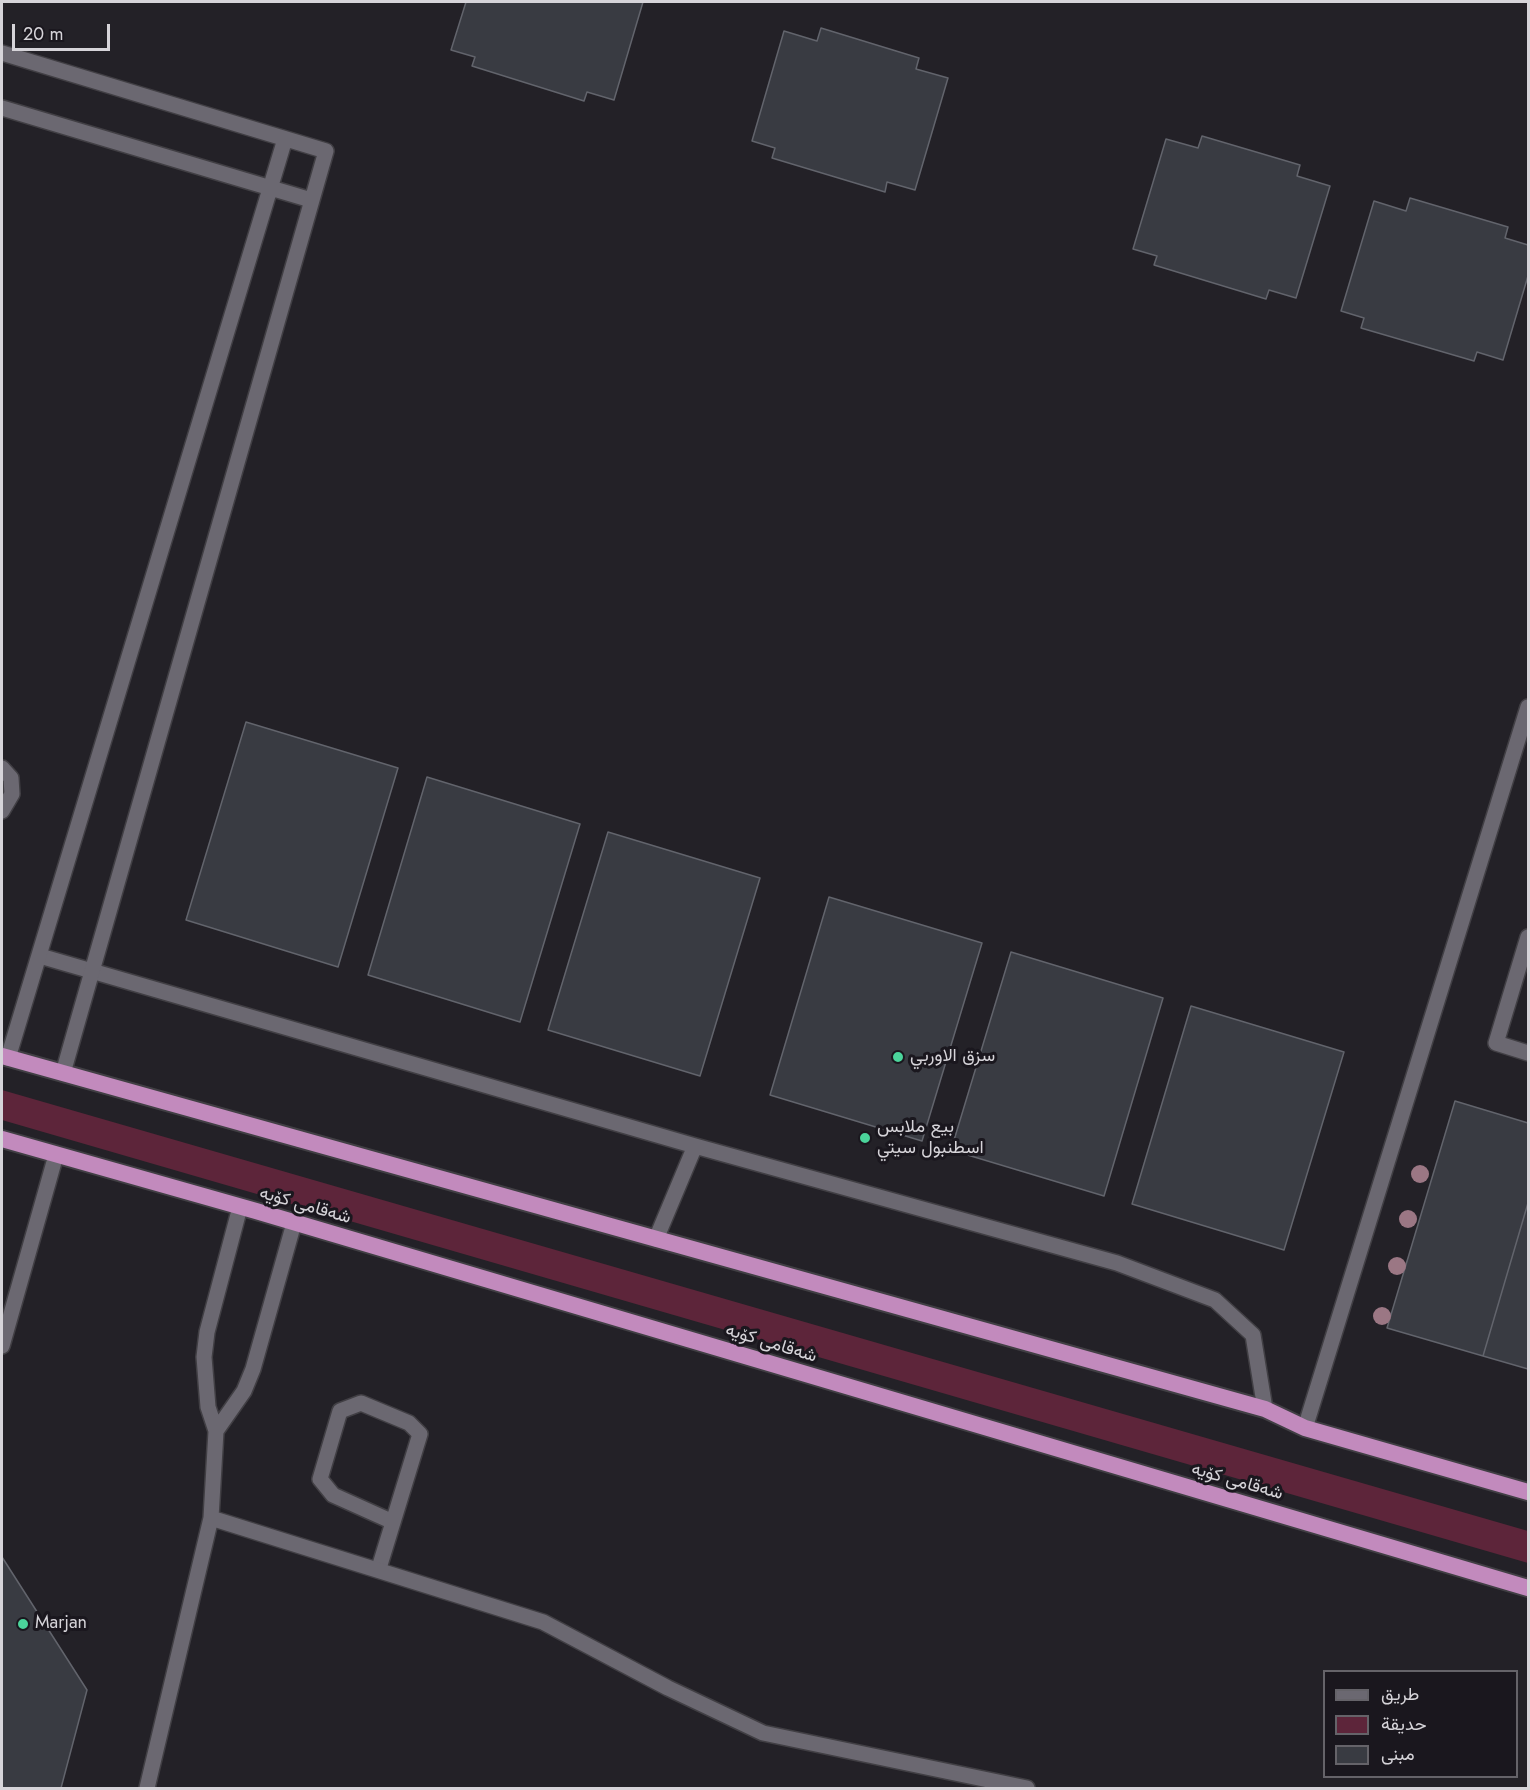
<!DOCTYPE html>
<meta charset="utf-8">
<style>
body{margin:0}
#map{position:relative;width:1530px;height:1790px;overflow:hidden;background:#232127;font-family:Jost,Vazirmatn,sans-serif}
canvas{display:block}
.frame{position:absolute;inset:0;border:3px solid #d6d4d9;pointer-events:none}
.legend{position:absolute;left:1323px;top:1670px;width:195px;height:108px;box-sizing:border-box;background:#1a171e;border:2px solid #656369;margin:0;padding:8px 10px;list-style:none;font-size:18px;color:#d6d4d9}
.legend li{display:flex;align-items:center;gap:12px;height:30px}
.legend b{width:30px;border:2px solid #656369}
.scale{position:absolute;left:12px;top:24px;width:98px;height:27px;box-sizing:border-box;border:3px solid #d6d4d9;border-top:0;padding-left:8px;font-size:18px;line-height:21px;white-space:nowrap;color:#d6d4d9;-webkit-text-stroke:4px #1a171e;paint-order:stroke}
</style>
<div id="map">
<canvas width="1530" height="1790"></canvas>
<div class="frame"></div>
<ul class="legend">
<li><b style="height:8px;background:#6b6871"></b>طريق</li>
<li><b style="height:16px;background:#5d253a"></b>حديقة</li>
<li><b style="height:16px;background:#393b42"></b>مبنى</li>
</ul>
<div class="scale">20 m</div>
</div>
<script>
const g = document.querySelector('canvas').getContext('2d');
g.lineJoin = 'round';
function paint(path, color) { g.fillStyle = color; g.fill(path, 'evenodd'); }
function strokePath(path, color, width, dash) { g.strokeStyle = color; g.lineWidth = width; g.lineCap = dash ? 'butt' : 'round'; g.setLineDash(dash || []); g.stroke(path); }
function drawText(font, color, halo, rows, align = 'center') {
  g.font = font + ' Jost,Vazirmatn,sans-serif'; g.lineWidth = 6; g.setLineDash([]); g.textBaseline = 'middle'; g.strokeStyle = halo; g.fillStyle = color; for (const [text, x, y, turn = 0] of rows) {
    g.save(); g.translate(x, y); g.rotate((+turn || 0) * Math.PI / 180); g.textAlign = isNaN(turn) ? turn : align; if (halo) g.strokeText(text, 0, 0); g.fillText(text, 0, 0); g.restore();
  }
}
paint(new Path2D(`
 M 2,1090 L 1528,1531 L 1528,1563 L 2,1120 Z`), '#5d253a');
const building = new Path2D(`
 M 466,2 L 643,2 L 614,100 L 587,92 L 584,101 L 472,66 L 475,57 L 451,50 Z
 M 821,28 L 919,58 L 916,69 L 948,78 L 915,190 L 887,182 L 885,192 L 772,158 L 775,148 L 752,141 L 784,31 L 817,41 Z
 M 1202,136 L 1300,165 L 1297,176 L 1330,186 L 1296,298 L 1269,290 L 1266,299 L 1154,265 L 1157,256 L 1133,249 L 1166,139 L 1198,148 Z
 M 1410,198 L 1508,227 L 1505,238 L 1528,245 L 1528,276 L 1503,360 L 1477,352 L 1474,361 L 1361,328 L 1364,318 L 1341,311 L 1374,201 L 1406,211 Z
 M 246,722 L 398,768 L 338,967 L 186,920 Z
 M 427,777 L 580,824 L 520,1022 L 368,975 Z
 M 608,832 L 760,878 L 700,1076 L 548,1030 Z
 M 829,897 L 982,943 L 922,1141 L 770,1095 Z
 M 1011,952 L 1163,998 L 1104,1196 L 951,1150 Z
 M 1191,1006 L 1344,1052 L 1284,1250 L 1132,1204 Z
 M 1455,1101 L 1528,1123 L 1528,1203 L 1483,1356 L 1387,1328 Z
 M 1528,1203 L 1528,1369 L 1483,1356 Z
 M 2,1557 L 87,1690 L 61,1788 L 2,1788 Z`);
paint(building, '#393b42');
strokePath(building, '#62646c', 1.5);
const service = new Path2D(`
 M 2,768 L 11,778 L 12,794 L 2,811
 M 40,956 L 695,1146 L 1117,1263 L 1215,1300 L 1253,1335 L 1265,1409
 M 656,1239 L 695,1146
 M 2,1346 L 56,1155
 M 379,1568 L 420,1434 L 409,1423 L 361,1403 L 340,1411 L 320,1479 L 333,1495 L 393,1522`);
const minor = new Path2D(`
 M 1528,937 L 1496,1043 L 1528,1053
 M 1305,1428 L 1528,707
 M 216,1431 L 244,1391 L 253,1369 L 294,1223
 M 211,1518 L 543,1622 L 668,1688 L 763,1733 L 1027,1788
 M 147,1788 L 211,1518 L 216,1431 L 208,1407 L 204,1357 L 207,1332 L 240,1207`);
const tertiary = new Path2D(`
 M 2,53 L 326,151 L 63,1073
 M 2,108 L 311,200
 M 8,1058 L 285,139`);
const trunk = new Path2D(`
 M 2,1056 L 1265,1409 L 1305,1428 L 1528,1492
 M 2,1139 L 256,1211 L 1528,1588`);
strokePath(service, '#413f44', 18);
strokePath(minor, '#413f44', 18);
strokePath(tertiary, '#413f44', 18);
strokePath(trunk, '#413f44', 20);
strokePath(service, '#6b6871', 15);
strokePath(minor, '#6b6871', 15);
strokePath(tertiary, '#6b6871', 15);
strokePath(trunk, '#c28abd', 16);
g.fillStyle = '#9b7784';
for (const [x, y] of [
 [1420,1174],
 [1408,1219],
 [1397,1266],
 [1382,1316]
]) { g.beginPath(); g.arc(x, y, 9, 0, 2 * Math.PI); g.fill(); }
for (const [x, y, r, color] of [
 [898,1057,6,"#4bd49b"],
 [865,1138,6,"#4bd49b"],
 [23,1624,6,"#4bd49b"]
]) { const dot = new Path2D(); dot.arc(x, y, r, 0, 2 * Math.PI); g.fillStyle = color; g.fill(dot); strokePath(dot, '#1a171e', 2); }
drawText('18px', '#d6d4d9', '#1a171e', [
 ["سزق الاوربي",910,1057],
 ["بيع ملابس",877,1128],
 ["اسطنبول سيتي",877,1149],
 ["Marjan",35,1624]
], 'left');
drawText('18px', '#d6d4d9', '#1a171e', [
 ["شەقامی کۆیە",305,1206,16],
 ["شەقامی کۆیە",771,1344,17],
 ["شەقامی کۆیە",1237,1482,16]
]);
</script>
